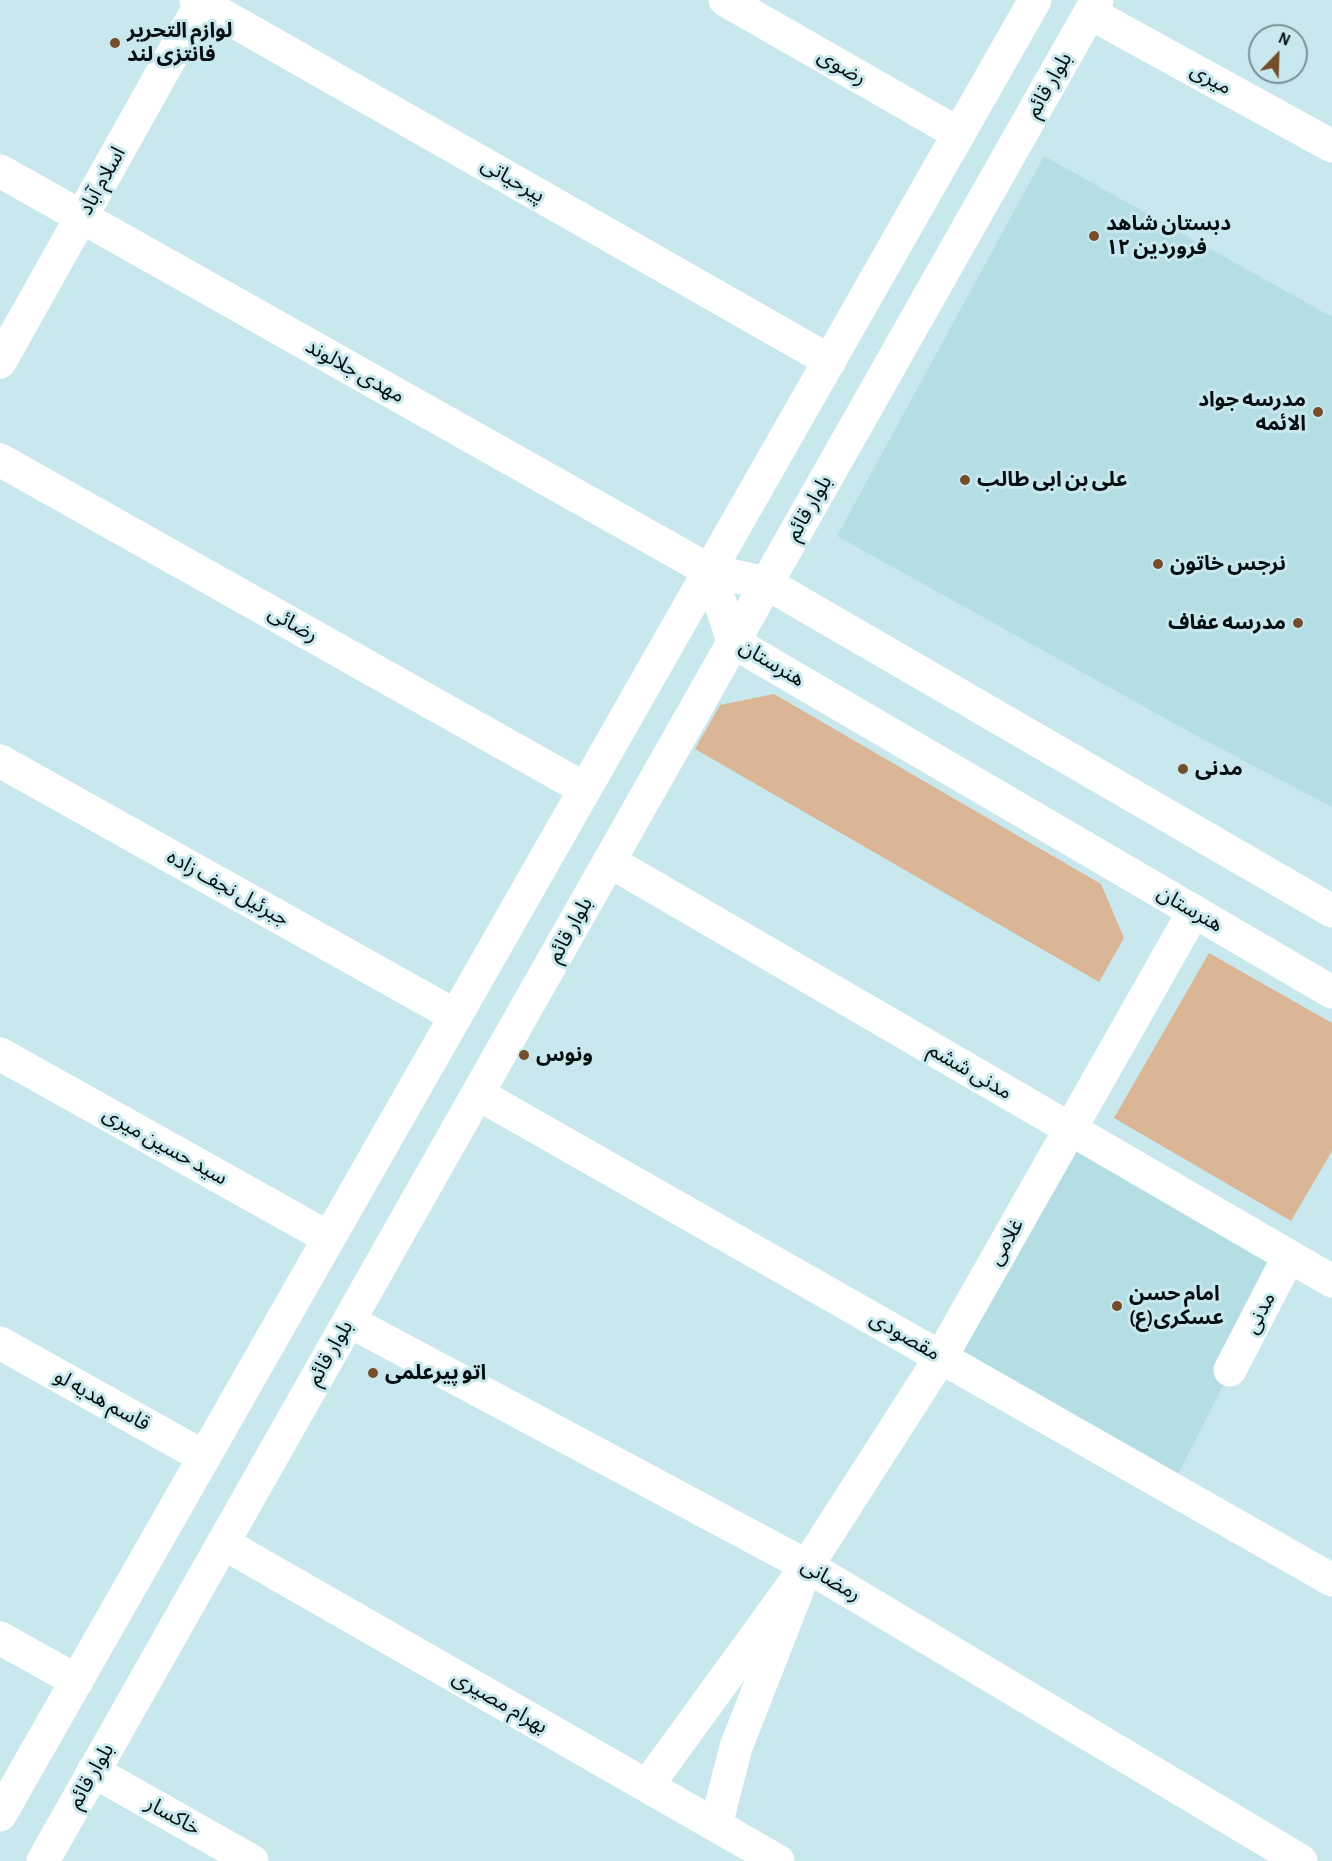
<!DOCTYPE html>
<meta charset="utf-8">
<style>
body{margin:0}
#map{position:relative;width:1332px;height:1861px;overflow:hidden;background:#c9e8ed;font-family:"Alegreya Sans",sans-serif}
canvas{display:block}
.north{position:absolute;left:1248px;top:24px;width:60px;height:60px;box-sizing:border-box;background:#c9e8ed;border:2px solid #7b9195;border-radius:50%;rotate:23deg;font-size:16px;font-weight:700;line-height:24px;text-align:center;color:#050f11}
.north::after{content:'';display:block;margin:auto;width:21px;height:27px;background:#744e2a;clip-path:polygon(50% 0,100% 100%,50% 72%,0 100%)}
</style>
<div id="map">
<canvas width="1332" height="1861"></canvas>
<div class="north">N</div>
</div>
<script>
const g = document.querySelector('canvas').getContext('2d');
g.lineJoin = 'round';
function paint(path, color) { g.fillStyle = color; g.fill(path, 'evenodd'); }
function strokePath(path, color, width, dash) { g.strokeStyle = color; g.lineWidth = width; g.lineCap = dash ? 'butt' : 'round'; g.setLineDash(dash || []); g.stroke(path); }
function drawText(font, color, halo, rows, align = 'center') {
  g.font = font + ' "Alegreya Sans","Noto Sans Arabic",sans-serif'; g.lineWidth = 6; g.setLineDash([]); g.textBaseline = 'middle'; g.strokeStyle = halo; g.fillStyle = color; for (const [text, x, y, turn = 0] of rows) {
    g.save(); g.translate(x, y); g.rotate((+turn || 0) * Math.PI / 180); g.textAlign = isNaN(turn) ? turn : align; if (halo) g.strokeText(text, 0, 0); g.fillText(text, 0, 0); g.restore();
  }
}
paint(new Path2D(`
 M 1044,156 L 1332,317 L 1332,807 L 1197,736 L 837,536 Z
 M 1070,1129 L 1289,1256 L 1171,1488 L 941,1357 Z`), '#b4dde4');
paint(new Path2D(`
 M 774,694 L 1101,884 L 1124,938 L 1099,982 L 695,749 L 720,705 Z
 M 1209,953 L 1332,1023 L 1332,1151 L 1291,1221 L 1114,1118 Z`), '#dab696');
strokePath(new Path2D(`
 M 196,0 L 830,361
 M 725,0 L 959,134
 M 1090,13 L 1332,146
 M 0,171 L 710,571
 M 0,362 L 203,0
 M 0,460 L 585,789
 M 0,761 L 456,1016
 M 609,861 L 1332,1281
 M 0,1054 L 329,1238
 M 478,1094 L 1332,1580
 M 349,1321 L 807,1566 L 1301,1861
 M 0,1343 L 204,1457
 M 1230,1370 L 1289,1256
 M 223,1543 L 778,1861
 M 807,1566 L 941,1357 L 1194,911
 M 0,1638 L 77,1681
 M 93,1771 L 252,1861
 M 647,1786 L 807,1566 L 736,1747 L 716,1825`), '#fff', 33);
strokePath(new Path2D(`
 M 710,571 L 733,642 L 1332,992
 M 710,571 L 766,583 L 1332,911
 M 0,1815 L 1035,0
 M 43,1861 L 1097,0`), '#fff', 33);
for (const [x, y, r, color] of [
 [115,43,6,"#744e2a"],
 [1094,236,6,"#744e2a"],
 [1318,412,6,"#744e2a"],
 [965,480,6,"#744e2a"],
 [1158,564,6,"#744e2a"],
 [1298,623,6,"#744e2a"],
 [1183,769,6,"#744e2a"],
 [524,1055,6,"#744e2a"],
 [1117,1306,6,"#744e2a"],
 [373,1373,6,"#744e2a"]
]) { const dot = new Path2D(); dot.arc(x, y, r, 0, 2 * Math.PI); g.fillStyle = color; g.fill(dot); strokePath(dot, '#c9e8ed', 2); }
drawText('bold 21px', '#050f11', '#c9e8ed', [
 ["لوازم التحریر",127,31],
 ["فانتزی لند",127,55],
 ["دبستان شاهد",1106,224],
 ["۱۲ فروردین",1106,248],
 ["مدرسه جواد",1306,400,"right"],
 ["الائمه",1306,424,"right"],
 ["علی بن ابی طالب",977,480],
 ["نرجس خاتون",1170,564],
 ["مدرسه عفاف",1286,623,"right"],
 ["مدنی",1195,769],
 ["ونوس",536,1055],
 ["امام حسن",1129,1294],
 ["عسکری(ع)",1129,1318],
 ["اتو پیرعلمی",385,1373]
], 'left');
drawText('21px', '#050f11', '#c9e8ed', [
 ["رضوی",842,67,30],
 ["میری",1211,79,29],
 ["بلوار قائم",1049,85,-60],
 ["پیرحیاتی",513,180,30],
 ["اسلام آباد",102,181,-61],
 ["مهدی جلالوند",355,371,29],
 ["بلوار قائم",809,508,-60],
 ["رضائی",293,624,29],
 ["هنرستان",772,663,31],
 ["جبرئیل نجف زاده",228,888,29],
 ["هنرستان",1190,909,30],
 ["بلوار قائم",570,930,-61],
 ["مدنی ششم",970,1071,30],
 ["سید حسین میری",165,1146,29],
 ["غلامی",1006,1242,-60],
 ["مدنی",1260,1313,-63],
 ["مقصودی",905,1336,30],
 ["بلوار قائم",330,1353,-60],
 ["قاسم هدیه لو",102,1400,29],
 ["رمضانی",831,1580,30],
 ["بهرام مصیری",500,1702,30],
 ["بلوار قائم",91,1776,-60],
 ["خاکسار",173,1816,29]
]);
</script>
